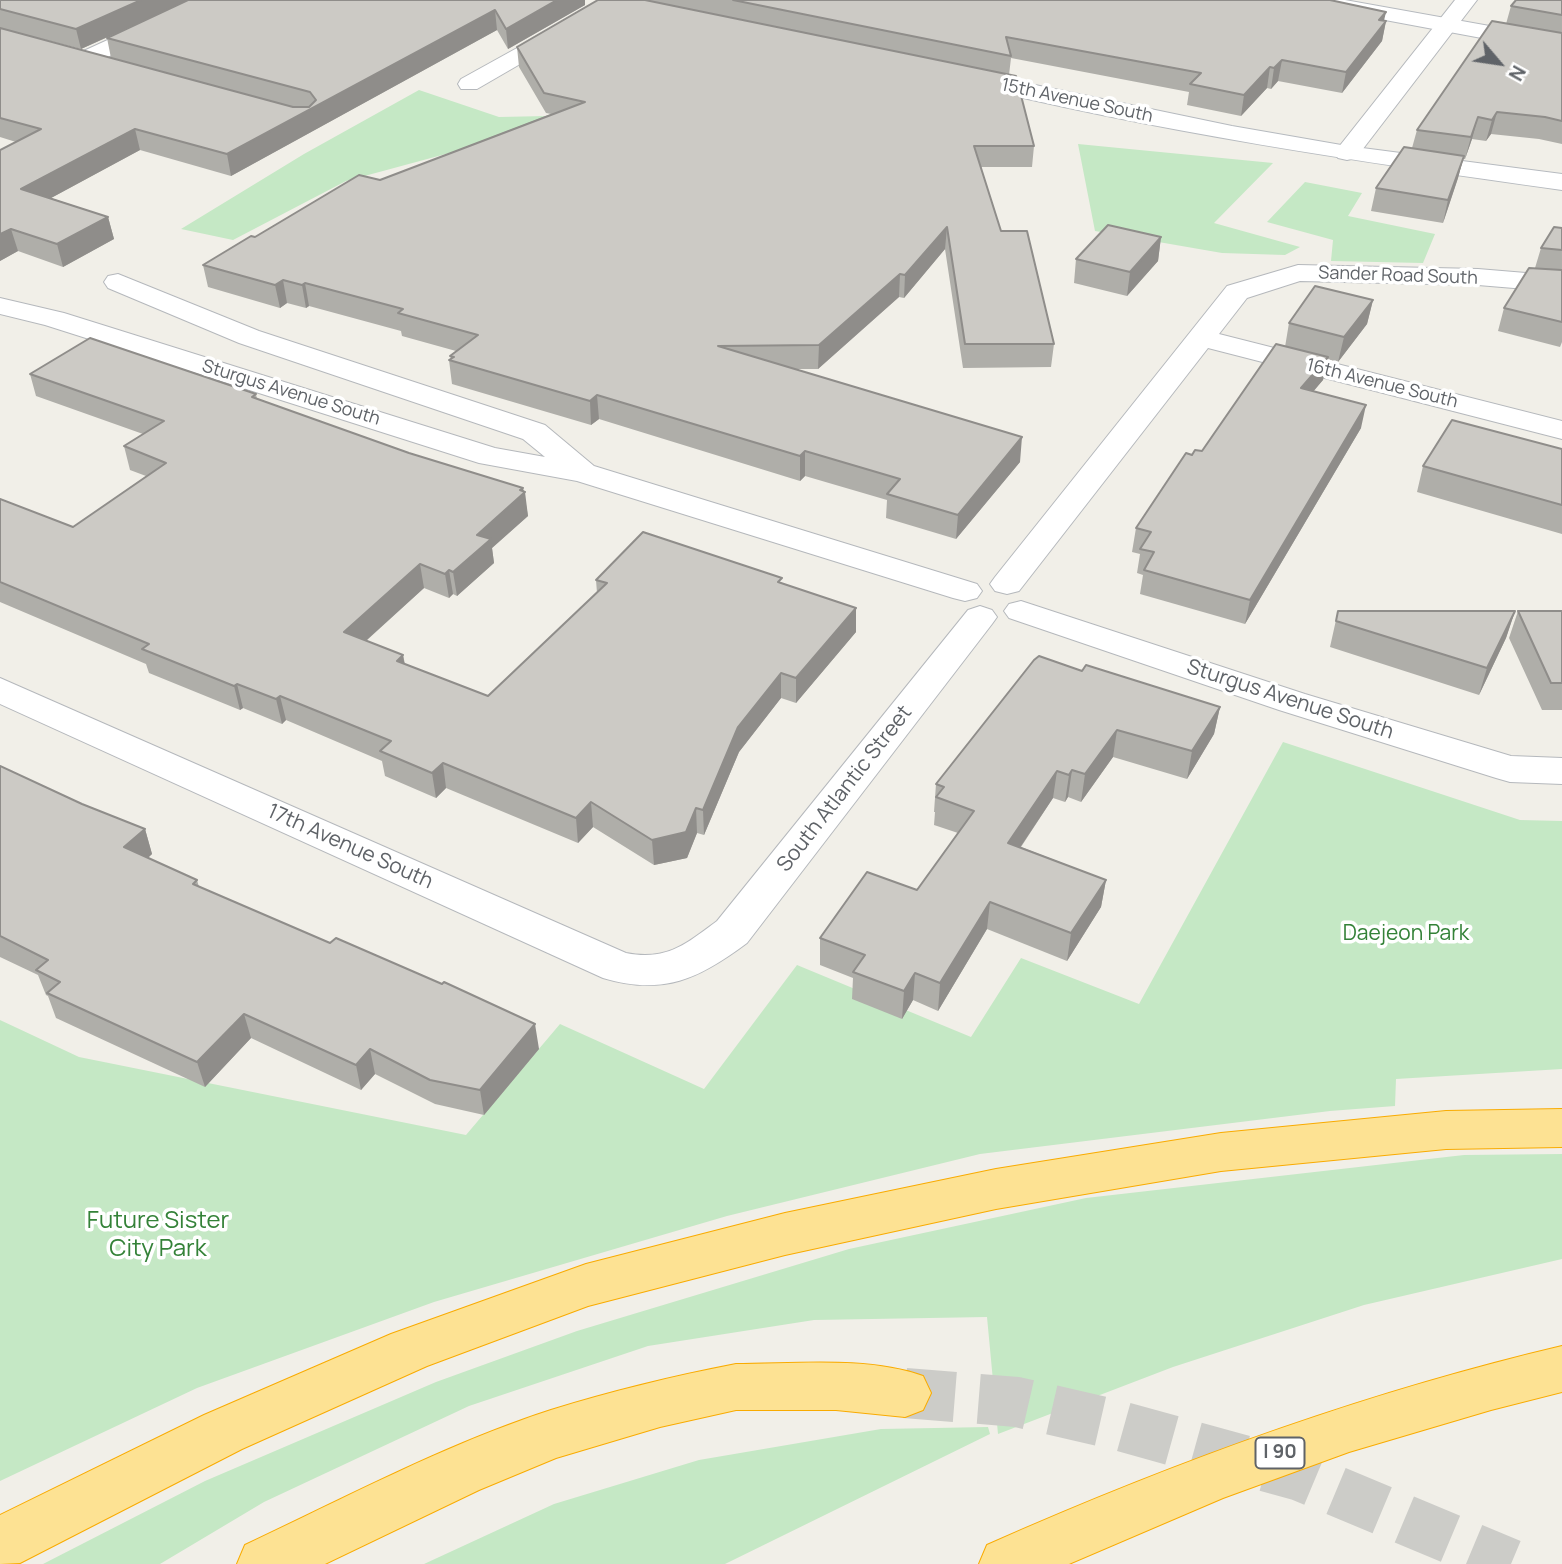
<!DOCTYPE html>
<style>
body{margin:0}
#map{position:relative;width:1562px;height:1564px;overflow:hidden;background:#f1efe8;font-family:Manrope,sans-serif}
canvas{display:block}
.north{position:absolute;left:1464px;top:28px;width:70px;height:70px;-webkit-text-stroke:5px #fff;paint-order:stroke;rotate:119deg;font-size:19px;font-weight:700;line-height:28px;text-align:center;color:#5f6368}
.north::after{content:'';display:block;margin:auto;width:24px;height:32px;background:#5f6368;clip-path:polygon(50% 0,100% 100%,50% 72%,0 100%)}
</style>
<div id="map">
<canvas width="1562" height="1564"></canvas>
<div class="north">N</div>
</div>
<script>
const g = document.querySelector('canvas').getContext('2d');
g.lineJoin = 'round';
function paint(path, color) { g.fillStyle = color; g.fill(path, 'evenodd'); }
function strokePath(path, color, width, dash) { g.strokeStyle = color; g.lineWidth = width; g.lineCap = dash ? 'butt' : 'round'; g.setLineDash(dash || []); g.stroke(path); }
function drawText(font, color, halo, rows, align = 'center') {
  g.font = font + ' Manrope,sans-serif'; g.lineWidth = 7; g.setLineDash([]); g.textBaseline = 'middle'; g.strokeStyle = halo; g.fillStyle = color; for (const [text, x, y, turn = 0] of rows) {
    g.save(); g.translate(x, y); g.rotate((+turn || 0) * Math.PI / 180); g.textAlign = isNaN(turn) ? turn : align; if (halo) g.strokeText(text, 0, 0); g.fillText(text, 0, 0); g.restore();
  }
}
paint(new Path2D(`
 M 419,90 L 499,117 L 547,116 L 527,132 L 346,181 L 233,240 L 181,229 L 304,154 Z
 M 1078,144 L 1273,163 L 1214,223 L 1300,247 L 1285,255 L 1222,253 L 1095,231 Z
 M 1305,182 L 1362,193 L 1348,216 L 1435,234 L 1423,263 L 1331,261 L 1333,240 L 1267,222 Z
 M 1283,742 L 1520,820 L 1562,821 L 1562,1069 L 1396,1079 L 1395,1106 L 1330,1111 L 980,1154 L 727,1216 L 434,1302 L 197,1388 L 0,1481 L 0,1020 L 79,1057 L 466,1135 L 560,1024 L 704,1089 L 797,965 L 971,1037 L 1021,958 L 1139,1004 Z
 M 1562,1154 L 1562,1259 L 1364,1305 L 1173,1367 L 998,1434 L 987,1317 L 814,1320 L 648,1346 L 469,1406 L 264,1502 L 160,1564 L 43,1564 L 205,1481 L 436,1382 L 577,1331 L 849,1249 L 1086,1198 L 1464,1155 Z
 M 988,1427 L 990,1434 L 725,1564 L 424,1564 L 554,1504 L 699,1460 L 881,1429 Z`), '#c5e8c5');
strokePath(new Path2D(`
 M 905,1393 L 1017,1402 L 1113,1424 L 1300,1476 L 1511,1564`), '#ccccc8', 50, [50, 24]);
const street = new Path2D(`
 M 195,0 L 223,0 L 219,4 L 93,64 L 77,64 L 74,59 L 77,54 Z
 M 1455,0 L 1477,0 L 1356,158 L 1347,160 L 1338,158 L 1335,153 L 1338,148 Z
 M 564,22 L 572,24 L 575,29 L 572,34 L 477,89 L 461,89 L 458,84 L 461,79 Z
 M 1298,265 L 1478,269 L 1562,276 L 1562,292 L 1478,285 L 1300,281 L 1247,298 L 1219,334 L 1562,421 L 1562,439 L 1208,348 L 1019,591 L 1007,594 L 995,591 L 990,584 L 995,577 L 1227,286 Z
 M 118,274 L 259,331 L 545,425 L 594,466 L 977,584 L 982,591 L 977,598 L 965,601 L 953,598 L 577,481 L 479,463 L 45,325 L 0,314 L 0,298 L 64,313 L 495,448 L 545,457 L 523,439 L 239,343 L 108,288 L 104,282 L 108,276 Z
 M 1021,601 L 1305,694 L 1511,756 L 1562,758 L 1562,784 L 1510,782 L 1496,778 L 1279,710 L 1009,618 L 1004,611 L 1009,604 Z
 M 980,606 L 992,610 L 997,617 L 992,624 L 747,943 C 699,979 663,996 603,978 L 0,704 L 0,678 L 626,953 C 667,961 686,944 717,921 L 968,610 Z`);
const secondary = new Path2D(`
 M 1299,0 L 1345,0 L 1562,39 L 1562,53 L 1310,6 L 1303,4 Z
 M 968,71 L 1232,126 L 1347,146 L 1562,174 L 1562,190 C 1360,162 1158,132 960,83 L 957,78 L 960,73 Z`);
const highway = new Path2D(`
 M 1562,1109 L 1562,1147 L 1446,1149 L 1221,1171 L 996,1209 L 785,1255 L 588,1306 L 427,1366 L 242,1449 L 20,1563 L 0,1564 L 0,1515 L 204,1415 L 391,1334 L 586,1264 L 785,1213 L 996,1169 L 1221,1133 L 1446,1111 Z
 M 1562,1346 L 1562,1392 L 1491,1410 L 1349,1452 L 1223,1498 L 1069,1564 L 979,1564 L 987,1545 C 1174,1462 1363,1393 1562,1346 Z
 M 736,1364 C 794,1364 869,1356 923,1376 L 931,1393 L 923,1410 L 905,1417 L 836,1410 L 736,1410 L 660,1427 L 556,1458 L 479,1490 L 325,1564 L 237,1564 L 245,1545 C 345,1498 446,1444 551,1410 C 612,1391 674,1376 736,1364 Z`);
strokePath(street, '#b5b8bc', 2);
strokePath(secondary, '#b6babf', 2);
strokePath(highway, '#f9ab00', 2);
paint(street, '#fff');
paint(secondary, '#fff');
paint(highway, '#fde293');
paint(new Path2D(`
 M 0,0 L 585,5 L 508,49 L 497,30 L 231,176 L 140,150 L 51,198 L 108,217 L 114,239 L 63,267 L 18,251 L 0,261 L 16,142 L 0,137 L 0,28 L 111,58 L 107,38 L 157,15 L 81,49 L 0,28 Z
 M 598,0 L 1330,0 L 1386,21 L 1382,41 L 1342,93 L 1278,81 L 1271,89 L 1267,88 L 1241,116 L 1187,105 L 1189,92 L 1011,58 L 1009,75 L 1034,146 L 1032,167 L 981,167 L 1001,231 L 1054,344 L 1051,367 L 963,368 L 945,249 L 904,298 L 899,297 L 818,369 L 795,369 L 1020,462 L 956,539 L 886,518 L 887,500 L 805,476 L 800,481 L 599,419 L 591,425 L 452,384 L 449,360 L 451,359 L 450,356 L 456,351 L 402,336 L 401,331 L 309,306 L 306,308 L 287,303 L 280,308 L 208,287 L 203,265 L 255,237 L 380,180 L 551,114 L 546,113 L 519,67 L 517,47 Z
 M 1562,0 L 1562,144 L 1539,139 L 1491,134 L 1486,141 L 1472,139 L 1465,159 L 1463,159 L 1458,178 L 1443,223 L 1371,211 L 1376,188 L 1412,148 L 1417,130 L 1506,24 L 1511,6 Z
 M 1562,228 L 1562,342 L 1560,347 L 1498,331 L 1504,308 L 1535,268 L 1541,248 Z
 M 1161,237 L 1158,261 L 1127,296 L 1074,283 L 1076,259 Z
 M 1373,300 L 1367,324 L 1338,362 L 1327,359 L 1323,380 L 1313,391 L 1361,428 L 1245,624 L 1140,594 L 1143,575 L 1137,573 L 1140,554 L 1132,552 L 1136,528 L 1192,455 L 1202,451 L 1285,347 L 1289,323 Z
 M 30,374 L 256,394 L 257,399 L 409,453 L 523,488 L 528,516 L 492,548 L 494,563 L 457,596 L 453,594 L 449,598 L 424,588 L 366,641 L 403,655 L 405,664 L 488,696 L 597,593 L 596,580 L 782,584 L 856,632 L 796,703 L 781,698 L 739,752 L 704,835 L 697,833 L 687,858 L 654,865 L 593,827 L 578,843 L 446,788 L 436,798 L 385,776 L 382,761 L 286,720 L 282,724 L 243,708 L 240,710 L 149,673 L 146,664 L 0,602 L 0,499 L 73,527 L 146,476 L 130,470 L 124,446 L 143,434 L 36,396 Z
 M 1562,449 L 1562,534 L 1417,492 L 1423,466 Z
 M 1338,611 L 1515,611 L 1506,638 L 1479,695 L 1330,647 Z
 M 1518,611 L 1562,611 L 1562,710 L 1542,710 L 1509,638 Z
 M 1082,671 L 1220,707 L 1214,734 L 1187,779 L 1113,757 L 1081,802 L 1068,797 L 1065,802 L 1053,798 L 1021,847 L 1106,880 L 1101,907 L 1067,961 L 987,929 L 938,1011 L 913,1000 L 902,1019 L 852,999 L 853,978 L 820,965 L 820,938 L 917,890 L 958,833 L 934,825 L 935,812 L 934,812 L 936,784 Z
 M 0,766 L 82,804 L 145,829 L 152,854 L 148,858 L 197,880 L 199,887 L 539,1049 L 484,1115 L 435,1104 L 375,1074 L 361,1090 L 251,1038 L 205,1087 L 56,1018 L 48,996 L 46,995 L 38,975 L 0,957 Z`), '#afaea9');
paint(new Path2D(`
 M 141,0 L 189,0 L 81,49 L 76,29 Z
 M 557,0 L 585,0 L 585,5 L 508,49 L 506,29 Z
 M 495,10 L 497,30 L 231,176 L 227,154 Z
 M 1386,12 L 1383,25 L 1386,21 L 1382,41 L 1342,93 L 1346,72 L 1379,20 Z
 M 1282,60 L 1278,81 L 1271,89 L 1274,68 Z
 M 1270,67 L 1267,88 L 1241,116 L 1244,95 Z
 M 1497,112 L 1491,134 L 1486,141 L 1492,120 Z
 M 1478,117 L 1472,139 L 1465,159 L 1471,137 Z
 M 135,129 L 140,150 L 27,211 L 21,189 Z
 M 1464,156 L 1458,178 L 1443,223 L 1448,200 Z
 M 108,217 L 114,239 L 63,267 L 57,244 Z
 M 947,227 L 945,249 L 904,298 L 905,275 Z
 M 11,229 L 18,251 L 0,261 L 0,234 Z
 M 1161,237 L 1158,261 L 1127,296 L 1130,272 Z
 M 900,274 L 899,297 L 818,369 L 819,345 Z
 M 283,280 L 287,303 L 280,308 L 275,285 Z
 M 305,283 L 309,306 L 306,308 L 302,285 Z
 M 1373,300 L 1367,324 L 1338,362 L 1344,337 Z
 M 1328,357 L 1323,380 L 1297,411 L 1301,388 Z
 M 597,395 L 599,419 L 591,425 L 590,401 Z
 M 1366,405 L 1361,428 L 1245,624 L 1250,600 Z
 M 1022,437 L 1020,462 L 956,539 L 958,515 Z
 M 805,451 L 805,476 L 800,481 L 800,456 Z
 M 523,488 L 524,493 L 525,492 L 528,516 L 492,548 L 494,563 L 457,596 L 453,572 L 477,535 Z
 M 420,564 L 424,588 L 349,656 L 344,632 Z
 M 449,570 L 453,594 L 449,598 L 445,574 Z
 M 856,608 L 856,632 L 796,703 L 796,678 Z
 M 1515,611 L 1506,638 L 1479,695 L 1487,668 Z
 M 403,655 L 407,680 L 397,661 Z
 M 781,673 L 781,698 L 739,752 L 704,835 L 703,810 L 738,727 Z
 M 237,684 L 243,708 L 240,710 L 234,686 Z
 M 280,696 L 286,720 L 282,724 L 276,699 Z
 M 1220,707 L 1214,734 L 1187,779 L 1192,751 Z
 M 1117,730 L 1113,757 L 1081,802 L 1085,774 Z
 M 443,763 L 446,788 L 436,798 L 432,773 Z
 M 1072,770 L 1068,797 L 1065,802 L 1069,775 Z
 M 1057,771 L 1053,798 L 1005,870 L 1008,843 Z
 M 591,802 L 593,827 L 578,843 L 576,818 Z
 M 696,808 L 697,833 L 687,858 L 654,865 L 652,840 Z
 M 145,829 L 152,854 L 132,872 L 124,847 Z
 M 1106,880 L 1101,907 L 1067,961 L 1071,933 Z
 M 990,902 L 987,929 L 938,1011 L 940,983 Z
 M 915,973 L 913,1000 L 902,1019 L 904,991 Z
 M 244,1014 L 251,1038 L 205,1087 L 197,1062 Z
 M 535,1024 L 539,1049 L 484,1115 L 480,1090 Z
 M 370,1049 L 375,1074 L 361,1090 L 356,1065 Z`), '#8f8d8a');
const building = new Path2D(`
 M 0,0 L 141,0 L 76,29 L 0,9 Z
 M 188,0 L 557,0 L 506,29 L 495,10 L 227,154 L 135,129 L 21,189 L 108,217 L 57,244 L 11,229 L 0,234 L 0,150 L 41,129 L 0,118 L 0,28 L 293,107 L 309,107 L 316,100 L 310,92 L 107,38 Z
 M 598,0 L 645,0 L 1016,76 L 1034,146 L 974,146 L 1001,231 L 1027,231 L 1054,344 L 965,344 L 947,227 L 905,275 L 900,274 L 819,345 L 718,346 L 1022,437 L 958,515 L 887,494 L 900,479 L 805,451 L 800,456 L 597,395 L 590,401 L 449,360 L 454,357 L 450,356 L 478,335 L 398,313 L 403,309 L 305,283 L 302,285 L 283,280 L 275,285 L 203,265 L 251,236 L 255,237 L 359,175 L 380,180 L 585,102 L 544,93 L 517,47 Z
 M 733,0 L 1330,0 L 1386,12 L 1379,20 L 1386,21 L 1346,72 L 1282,60 L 1274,68 L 1270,67 L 1244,95 L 1190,84 L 1201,73 L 1006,37 L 1011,56 Z
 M 1516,0 L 1562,0 L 1562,15 L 1511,6 Z
 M 1492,21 L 1562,33 L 1562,121 L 1545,117 L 1497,112 L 1492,120 L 1478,117 L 1471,137 L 1417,130 Z
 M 1404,147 L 1464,156 L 1448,200 L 1376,188 Z
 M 1108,225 L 1161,237 L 1130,272 L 1076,259 Z
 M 1554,227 L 1562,228 L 1562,250 L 1541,248 Z
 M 1529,268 L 1562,270 L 1562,322 L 1504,308 Z
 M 1315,286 L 1373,300 L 1344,337 L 1289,323 Z
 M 90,338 L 256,394 L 252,397 L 409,453 L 523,488 L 520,490 L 525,492 L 477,535 L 491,539 L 453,572 L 449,570 L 445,574 L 420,564 L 344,632 L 403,655 L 397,661 L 488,696 L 607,583 L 596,580 L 643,532 L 782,578 L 778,582 L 856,608 L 796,678 L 781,673 L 738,727 L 703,810 L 696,808 L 686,832 L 652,840 L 591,802 L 576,818 L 443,763 L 432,773 L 380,751 L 391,741 L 280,696 L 276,699 L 237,684 L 234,686 L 142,649 L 149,644 L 0,582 L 0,499 L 73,527 L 166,463 L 124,446 L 164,421 L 30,374 Z
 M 1276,344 L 1328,357 L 1301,388 L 1366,405 L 1250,600 L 1144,570 L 1154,552 L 1140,549 L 1151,532 L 1136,528 L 1186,453 L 1192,455 L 1195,450 L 1202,451 Z
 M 1452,420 L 1562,449 L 1562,505 L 1423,466 Z
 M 1338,611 L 1515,611 L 1487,668 L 1336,621 Z
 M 1518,611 L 1562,611 L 1562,683 L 1551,683 Z
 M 1039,656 L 1082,671 L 1086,665 L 1220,707 L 1192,751 L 1117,730 L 1085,774 L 1072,770 L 1069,775 L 1057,771 L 1008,843 L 1106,880 L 1071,933 L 990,902 L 940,983 L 915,973 L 904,991 L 853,972 L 865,955 L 820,938 L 867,872 L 917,890 L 974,811 L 936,797 L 944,787 L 936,784 L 1034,660 Z
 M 0,766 L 82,804 L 145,829 L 124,847 L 197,880 L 193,884 L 330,943 L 336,938 L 442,984 L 444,982 L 535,1024 L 480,1090 L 430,1080 L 370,1049 L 356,1065 L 244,1014 L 197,1062 L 47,993 L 60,982 L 36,970 L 48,960 L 0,936 Z`);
paint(building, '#cccac5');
strokePath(building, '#8f8d8a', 2);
drawText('18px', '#5f6368', '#fff', [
 ["15th Avenue South",1077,101,12],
 ["Sander Road South",1398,276,2],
 ["16th Avenue South",1382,384,14],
 ["Sturgus Avenue South",291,393,17]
]);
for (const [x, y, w] of [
 [1280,1453,49]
]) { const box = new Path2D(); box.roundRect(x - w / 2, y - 15.5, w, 31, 5); g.fillStyle = '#fff'; g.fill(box); strokePath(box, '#5f6368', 2); }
drawText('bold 19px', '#5f6368', null, [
 ["I 90",1280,1453]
]);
drawText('21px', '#5f6368', '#fff', [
 ["Sturgus Avenue South",1290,700,18],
 ["South Atlantic Street",845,789,-52],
 ["17th Avenue South",350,847,24]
]);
drawText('21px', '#348238', '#fff', [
 ["Daejeon Park",1406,934]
]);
drawText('24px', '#348238', '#fff', [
 ["Future Sister",158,1221],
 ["City Park",158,1249]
]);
</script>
